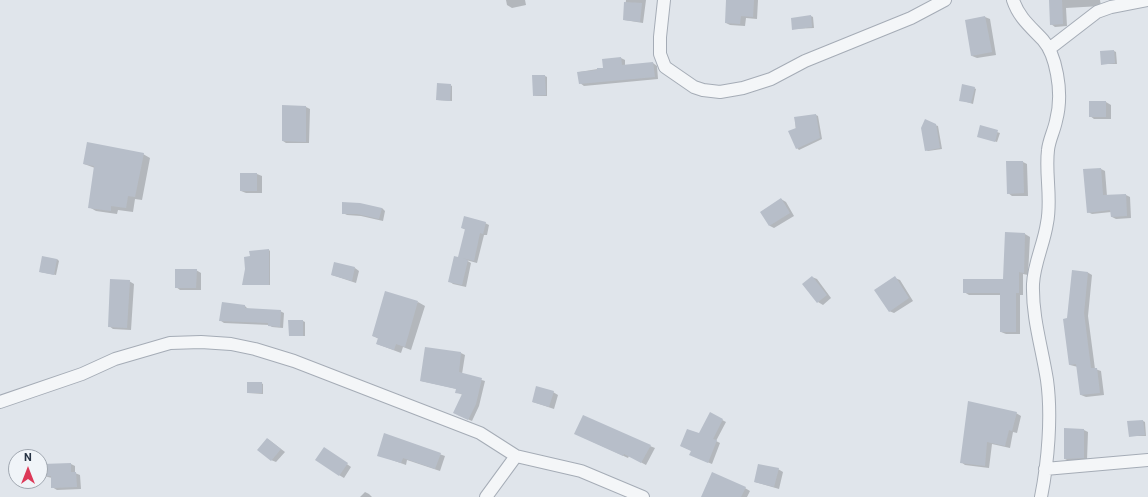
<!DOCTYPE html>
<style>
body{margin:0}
#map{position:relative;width:1148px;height:497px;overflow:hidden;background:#e0e5eb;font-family:Roboto,sans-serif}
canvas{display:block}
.north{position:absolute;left:8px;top:449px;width:40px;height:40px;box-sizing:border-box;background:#f0f4f8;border:1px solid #a0a7b0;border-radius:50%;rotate:0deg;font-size:11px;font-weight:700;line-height:16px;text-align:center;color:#273344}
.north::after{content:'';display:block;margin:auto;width:14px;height:18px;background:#dc3958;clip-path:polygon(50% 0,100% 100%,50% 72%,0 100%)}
</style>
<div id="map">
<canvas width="1148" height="497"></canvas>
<div class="north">N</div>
</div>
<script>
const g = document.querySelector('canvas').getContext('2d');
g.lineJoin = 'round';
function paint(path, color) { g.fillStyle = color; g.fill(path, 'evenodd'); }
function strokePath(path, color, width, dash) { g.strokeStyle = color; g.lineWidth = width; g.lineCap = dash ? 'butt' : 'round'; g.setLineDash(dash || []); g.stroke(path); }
paint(new Path2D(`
 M 506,0 L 525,0 L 526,5 L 512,8 L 507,5 Z
 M 626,0 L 646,0 L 643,23 L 624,20 Z
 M 727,0 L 758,0 L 757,19 L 746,18 L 745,26 L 730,25 L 726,23 Z
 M 1051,0 L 1100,0 L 1101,6 L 1066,8 L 1067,26 L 1055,27 L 1051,24 Z
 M 811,16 L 813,17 L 814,28 L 793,29 Z
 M 985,17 L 990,19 L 996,55 L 977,58 L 972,56 Z
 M 1114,51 L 1116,52 L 1117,64 L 1102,64 Z
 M 621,58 L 625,60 L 625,66 L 653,63 L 657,66 L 658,79 L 584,86 L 580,83 L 579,72 L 604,68 Z
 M 545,76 L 547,77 L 547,96 L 536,96 L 534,95 Z
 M 450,85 L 452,86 L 452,101 L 437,100 Z
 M 974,88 L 976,89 L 973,104 L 960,100 Z
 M 1090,102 L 1106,102 L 1111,105 L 1111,119 L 1094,119 L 1090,116 Z
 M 306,107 L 310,109 L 309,143 L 286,143 L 283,141 Z
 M 816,115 L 818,116 L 822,139 L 799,150 L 797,148 L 795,118 Z
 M 935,125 L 938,126 L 942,149 L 928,151 L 926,150 Z
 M 980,127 L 1000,133 L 997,142 L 980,137 Z
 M 143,154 L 150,158 L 142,200 L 135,199 L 133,212 L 118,210 L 117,214 L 96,211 L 89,207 L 95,168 L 84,164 Z
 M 1023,162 L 1027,164 L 1028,196 L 1012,196 L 1008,193 Z
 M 1101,169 L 1105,171 L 1107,196 L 1126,195 L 1130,197 L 1131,218 L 1116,219 L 1112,217 L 1111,212 L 1092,214 L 1088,212 Z
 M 241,174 L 257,174 L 262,176 L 262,193 L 246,193 L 241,191 Z
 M 781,199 L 786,202 L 794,216 L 774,228 L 770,226 L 761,212 Z
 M 382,208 L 385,211 L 383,221 L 361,216 L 347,215 L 343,213 Z
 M 485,223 L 489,225 L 487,235 L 484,235 L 477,263 L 466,260 L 471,263 L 466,287 L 453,284 L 449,281 L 459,258 L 466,230 L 462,228 Z
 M 1006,233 L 1025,234 L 1030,237 L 1028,275 L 1023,274 L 1023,295 L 1020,295 L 1020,334 L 1006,334 L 1001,332 L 1001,295 L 969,295 L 964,292 L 1004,280 Z
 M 269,250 L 270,251 L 270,285 L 243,284 L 251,257 Z
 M 57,259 L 59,261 L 56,275 L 40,272 Z
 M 355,268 L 359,271 L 356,283 L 332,275 Z
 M 196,270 L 201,273 L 201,290 L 180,290 L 176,287 Z
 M 1087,272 L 1092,275 L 1088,316 L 1095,369 L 1101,371 L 1104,395 L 1086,397 L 1081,395 L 1078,367 L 1070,365 L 1068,319 Z
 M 812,277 L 817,279 L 831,298 L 823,305 L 818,302 L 803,284 Z
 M 895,278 L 900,280 L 913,301 L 894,313 L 889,311 Z
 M 129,281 L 134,284 L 131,330 L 113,329 L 109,326 Z
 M 418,302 L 425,306 L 411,350 L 403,347 L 401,353 L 377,344 L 379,339 L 373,336 Z
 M 222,303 L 245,306 L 248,309 L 280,311 L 284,313 L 283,328 L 272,327 L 269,325 L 224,323 L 221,321 Z
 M 303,321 L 305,322 L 305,336 L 290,336 Z
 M 426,348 L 461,353 L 465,355 L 462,374 L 485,381 L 479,406 L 472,421 L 458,415 L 463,395 L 456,392 L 457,389 L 421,381 Z
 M 261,383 L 263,384 L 263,394 L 248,393 Z
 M 553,392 L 558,395 L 554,409 L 533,402 Z
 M 1016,413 L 1021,416 L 1017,433 L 1013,432 L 1010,448 L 992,444 L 989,468 L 965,465 L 961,462 Z
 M 711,414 L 726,422 L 716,441 L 720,443 L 712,464 L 695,457 L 692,451 L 681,446 L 700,435 Z
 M 1143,421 L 1145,422 L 1146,436 L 1130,436 Z
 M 1084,430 L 1088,432 L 1087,460 L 1069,461 L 1065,459 Z
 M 385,435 L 445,456 L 440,471 L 407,460 L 406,465 L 378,455 Z
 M 580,436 L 650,446 L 655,448 L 646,465 L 629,456 L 628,458 Z
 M 268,439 L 285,452 L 276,462 L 271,460 Z
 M 329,451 L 351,467 L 344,478 L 339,475 Z
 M 71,464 L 75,466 L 75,473 L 80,475 L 81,489 L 57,490 L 52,487 L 52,478 L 44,476 Z
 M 778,469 L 783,472 L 779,489 L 755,482 Z
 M 745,488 L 750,491 L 747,497 L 707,497 Z
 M 365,492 L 369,494 L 372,497 L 360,497 Z`), '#0003');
paint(new Path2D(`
 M 726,0 L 754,0 L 753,17 L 741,16 L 740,24 L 725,23 Z
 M 1049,0 L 1062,0 L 1063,24 L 1050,25 Z
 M 624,2 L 642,3 L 640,22 L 623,20 Z
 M 811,15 L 812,27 L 792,30 L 791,18 Z
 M 985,16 L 992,52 L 971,56 L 965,20 Z
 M 1114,50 L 1115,63 L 1101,65 L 1100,51 Z
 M 621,57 L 622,65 L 653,62 L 655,77 L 579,84 L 577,72 L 597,70 L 597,68 L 603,68 L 602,59 Z
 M 532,75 L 545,75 L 546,95 L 533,96 Z
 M 437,83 L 451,84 L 450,101 L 436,100 Z
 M 962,84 L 975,87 L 971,103 L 959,101 Z
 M 1089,101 L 1106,101 L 1106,117 L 1089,117 Z
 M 282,105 L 306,106 L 306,142 L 282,141 Z
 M 816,114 L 820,138 L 796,149 L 788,131 L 796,128 L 794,117 Z
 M 925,119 L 936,124 L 940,148 L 925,151 L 921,128 Z
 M 980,125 L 998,130 L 995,142 L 977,137 Z
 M 87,142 L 144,153 L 135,197 L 128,196 L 126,208 L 111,206 L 111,211 L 88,208 L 94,166 L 83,164 Z
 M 1006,161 L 1023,161 L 1024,193 L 1007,194 Z
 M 1101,168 L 1103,195 L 1126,194 L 1127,216 L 1111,217 L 1110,210 L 1087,213 L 1083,169 Z
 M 240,173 L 257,173 L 257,191 L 240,191 Z
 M 781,198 L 790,213 L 769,226 L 760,212 Z
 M 342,202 L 360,203 L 382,208 L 379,219 L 357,214 L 342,214 Z
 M 464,216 L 486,222 L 483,234 L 480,233 L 474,261 L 462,258 L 468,260 L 462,285 L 448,282 L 454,256 L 458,257 L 465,229 L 461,228 Z
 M 1005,232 L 1025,233 L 1024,273 L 1019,272 L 1019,293 L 1016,293 L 1016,332 L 1000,332 L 1000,293 L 963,293 L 963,279 L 1003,279 Z
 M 269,249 L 269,285 L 242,285 L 245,269 L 244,257 L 250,256 L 249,251 Z
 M 42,256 L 57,259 L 54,275 L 39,272 Z
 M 334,262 L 355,267 L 352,281 L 331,275 Z
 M 175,269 L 197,269 L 196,288 L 175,288 Z
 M 1072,270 L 1088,272 L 1084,313 L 1091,368 L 1097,368 L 1100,393 L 1080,395 L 1076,364 L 1069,365 L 1063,319 L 1067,318 Z
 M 812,276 L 827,295 L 817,303 L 802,284 Z
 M 895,276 L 909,298 L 889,312 L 874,290 Z
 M 110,279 L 130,280 L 127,328 L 108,327 Z
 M 385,291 L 418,301 L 405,347 L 396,344 L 394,350 L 376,344 L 378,338 L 372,336 Z
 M 222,302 L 245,305 L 245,308 L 281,310 L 280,327 L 268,326 L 268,323 L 219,321 Z
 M 288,320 L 303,320 L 303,336 L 289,336 Z
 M 425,347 L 461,352 L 459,372 L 482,378 L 476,404 L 468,420 L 453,413 L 462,394 L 455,393 L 456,389 L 420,381 Z
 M 247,382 L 262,382 L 262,393 L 247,393 Z
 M 536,386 L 554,391 L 549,407 L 532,402 Z
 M 968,401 L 1017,412 L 1012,431 L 1009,430 L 1005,446 L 987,442 L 985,466 L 960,463 Z
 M 710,412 L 723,419 L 713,439 L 717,440 L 708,463 L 689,455 L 691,451 L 680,446 L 687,429 L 699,433 Z
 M 583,415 L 651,445 L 641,463 L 624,454 L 623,456 L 574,434 Z
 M 1143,420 L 1145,435 L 1129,437 L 1127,421 Z
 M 1064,428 L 1084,429 L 1084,458 L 1064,459 Z
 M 384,433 L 441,453 L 435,469 L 403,458 L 401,463 L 377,456 Z
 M 267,438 L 281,449 L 271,461 L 257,450 Z
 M 324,447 L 348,463 L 339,476 L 315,460 Z
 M 71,463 L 71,472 L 76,472 L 77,487 L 51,488 L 51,476 L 43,476 L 42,464 Z
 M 758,464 L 779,468 L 774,487 L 754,482 Z
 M 712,472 L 746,487 L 741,497 L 701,497 Z`), '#b7bec9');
const minor = new Path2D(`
 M 664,0 L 660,37 L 660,54 L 665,67 L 694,87 L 703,90 L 720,92 L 743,88 L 771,79 L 805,61 L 911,18 L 945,0
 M 1013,0 C 1019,18 1031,27 1043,40 C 1051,49 1055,63 1057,74 C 1060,90 1060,106 1056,121 C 1054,131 1049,140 1048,150 C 1045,174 1052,199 1047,223 C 1044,244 1034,263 1033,284 C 1032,317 1042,348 1047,380 C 1052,416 1048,462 1041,497
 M 1049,49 L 1097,12 L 1111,7 L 1148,0
 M 0,402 L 82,374 L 115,359 L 170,343 L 201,342 L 231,344 L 255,349 L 294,361 L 480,433 L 516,456 L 581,471 L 643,497
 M 1045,469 L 1148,460
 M 486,497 L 516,456`);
strokePath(minor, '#a5acb6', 14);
strokePath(minor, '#f4f6f8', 12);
</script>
